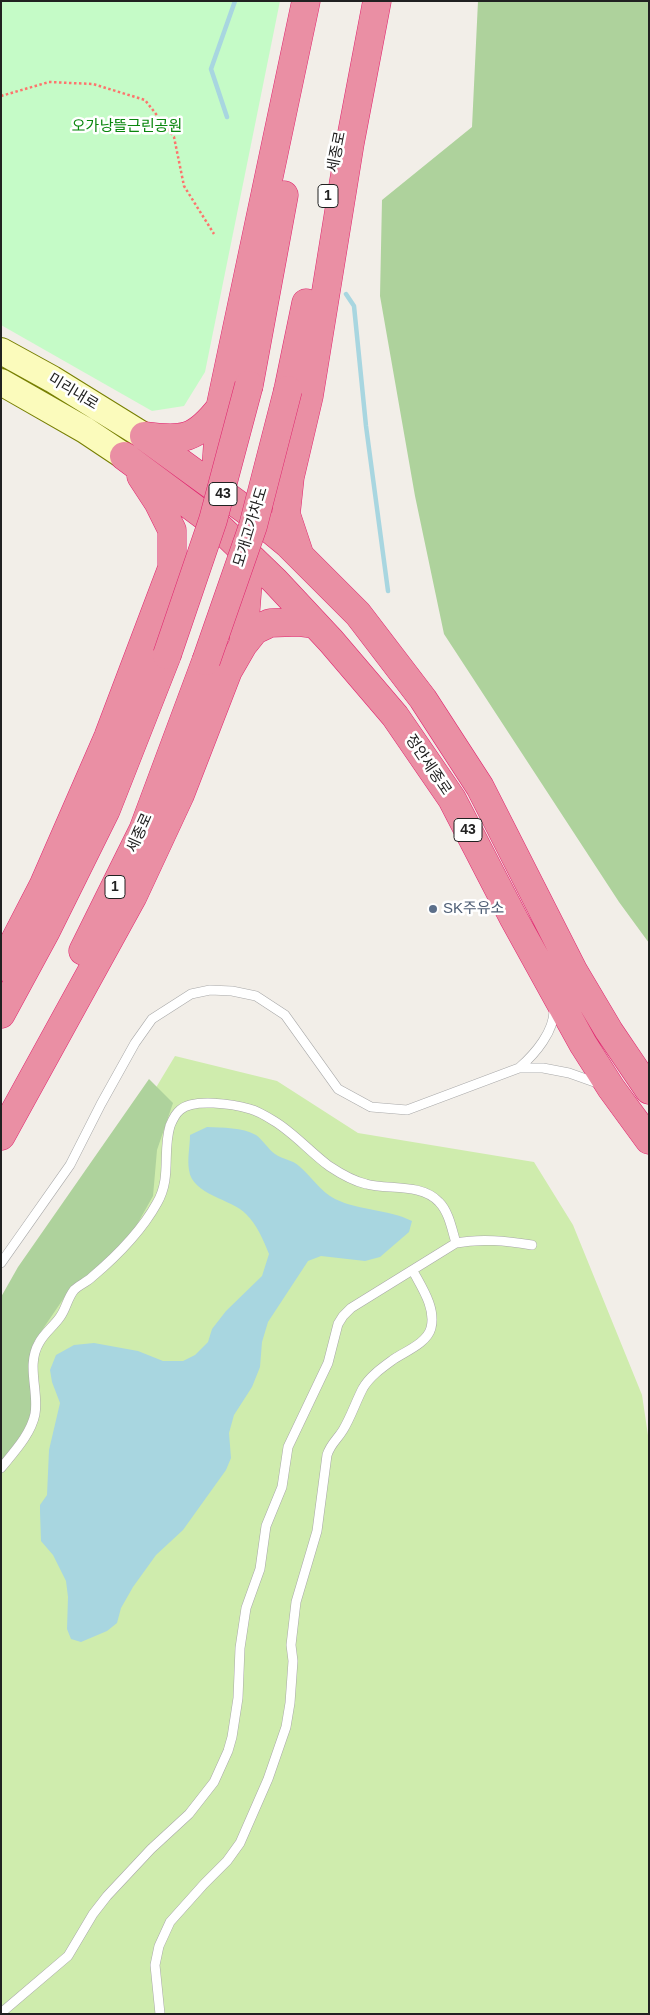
<!DOCTYPE html>
<meta charset="utf-8">
<style>
body{margin:0}
#map{position:relative;width:650px;height:2015px;overflow:hidden;background:#f2eee8;font-family:Helvetica,sans-serif}
canvas{display:block}
.frame{position:absolute;inset:0;border:2px solid #212121;pointer-events:none}
</style>
<div id="map">
<canvas width="650" height="2015"></canvas>
<div class="frame"></div>
</div>
<script>
const g = document.querySelector('canvas').getContext('2d');
g.lineJoin = 'round';
function paint(path, color) { g.fillStyle = color; g.fill(path, 'evenodd'); }
function strokePath(path, color, width, dash) { g.strokeStyle = color; g.lineWidth = width; g.lineCap = dash ? 'butt' : 'round'; g.setLineDash(dash || []); g.stroke(path); }
function drawText(font, color, halo, rows, align = 'center') {
  g.font = font + ' Helvetica,"Noto Sans KR",sans-serif'; g.lineWidth = 5; g.setLineDash([]); g.textBaseline = 'middle'; g.strokeStyle = halo; g.fillStyle = color; for (const [text, x, y, turn = 0] of rows) {
    g.save(); g.translate(x, y); g.rotate((+turn || 0) * Math.PI / 180); g.textAlign = isNaN(turn) ? turn : align; if (halo) g.strokeText(text, 0, 0); g.fillText(text, 0, 0); g.restore();
  }
}
paint(new Path2D(`
 M 175,1056 L 277,1081 L 358,1133 L 534,1162 L 573,1225 L 642,1395 L 649,1442 L 649,2014 L 1,2014 L 1,1317 L 128,1134 Z`), '#cfecad');
paint(new Path2D(`
 M 478,1 L 649,1 L 649,943 L 619,902 L 444,634 L 415,496 L 380,296 L 382,200 L 472,127 Z
 M 149,1079 L 173,1103 L 157,1150 L 153,1196 L 130,1237 L 93,1272 L 72,1286 L 34,1342 L 35,1396 L 30,1428 L 1,1463 L 1,1297 L 18,1267 Z`), '#aed29c');
paint(new Path2D(`
 M 1,1 L 280,1 L 205,372 L 184,406 L 152,411 L 1,325 Z`), '#c5fbc7');
paint(new Path2D(`
 M 207,1127 C 223,1128 242,1127 256,1135 C 263,1140 268,1149 275,1154 C 282,1159 293,1160 299,1166 C 311,1176 320,1191 335,1199 C 360,1211 388,1209 412,1221 L 409,1232 L 380,1257 L 365,1261 L 321,1256 L 308,1261 L 268,1322 L 262,1342 L 260,1367 L 252,1387 L 234,1415 L 229,1433 L 231,1458 L 226,1470 L 183,1530 L 156,1555 L 133,1587 L 121,1608 L 117,1623 L 107,1631 L 81,1642 L 71,1639 L 67,1629 L 68,1597 L 66,1581 L 53,1555 L 41,1541 L 40,1512 L 40,1505 L 47,1495 L 49,1450 L 60,1403 L 52,1382 L 50,1370 L 56,1355 L 74,1345 L 94,1343 L 138,1351 L 163,1361 L 183,1361 L 195,1355 L 208,1342 L 212,1329 L 226,1311 L 262,1276 L 269,1254 C 263,1239 257,1225 246,1214 C 232,1199 192,1195 189,1170 C 187,1159 190,1146 190,1135 Z`), '#a8d6e0');
strokePath(new Path2D(`
 M 227,117 L 211,69 L 235,1
 M 346,294 L 354,306 L 366,426 L 388,591`), '#a8d6e0', 4.5);
const lane = new Path2D(`
 M 519,1068 C 535,1054 555,1031 554,1008
 M 1,1263 L 70,1165 L 101,1104 L 135,1043 L 152,1019 L 191,994 L 210,990 L 232,991 L 256,996 L 285,1015 L 338,1089 L 371,1107 L 407,1110 L 519,1068 L 543,1068 L 569,1073 L 600,1084
 M 1,1468 C 14,1452 31,1434 35,1414 C 39,1391 26,1365 39,1343 C 44,1333 54,1326 60,1317 C 66,1309 67,1299 74,1290 C 79,1285 87,1282 92,1277 C 118,1255 141,1232 157,1203 C 172,1177 162,1153 170,1126 C 172,1121 175,1114 180,1110 C 193,1098 233,1104 250,1109 C 258,1111 266,1116 274,1121 C 294,1133 310,1152 329,1166 C 341,1174 353,1181 366,1184 C 389,1190 421,1183 439,1202 C 449,1212 452,1230 456,1243
 M 1,2013 L 68,1956 L 93,1914 L 107,1896 L 151,1849 L 189,1814 L 214,1782 L 228,1751 L 232,1737 L 238,1698 L 240,1648 L 246,1608 L 260,1569 L 266,1526 L 282,1487 L 288,1447 L 328,1363 L 338,1324 L 343,1316 L 351,1308 L 456,1243 C 481,1238 507,1241 532,1245
 M 160,2014 L 155,1965 L 159,1946 L 170,1922 L 204,1884 L 227,1861 L 240,1843 L 268,1779 L 286,1727 L 290,1703 L 293,1661 L 291,1645 L 296,1602 L 317,1531 L 327,1455 C 331,1443 337,1440 343,1430 C 351,1417 356,1401 363,1388 C 370,1376 383,1367 394,1359 C 406,1351 427,1343 431,1328 C 436,1308 422,1288 413,1271`);
const secondary = new Path2D(`
 M 1,351 L 52,379 L 144,436
 M 1,382 L 85,430 L 124,456`);
const highway = new Path2D(`
 M 249,385 L 284,195
 M 288,390 L 306,303
 M 144,436 L 254,516 L 288,544 L 358,614 L 423,699 L 480,787 L 574,972 L 609,1031 L 649,1090
 M 144,436 C 183,441 195,440 220,408
 M 124,456 L 218,526 L 275,581 L 331,641 L 395,716 L 452,799 L 514,919 L 583,1044 L 611,1088 L 649,1140
 M 222,490 L 216,470 L 220,408 L 306,1
 M 241,547 L 248,581 L 243,645
 M 299,553 L 286,514 L 290,477 L 309,396 L 350,143 L 377,1
 M 83,951 L 143,830 L 206,661
 M 1,967 L 43,886 L 108,737 L 172,568 L 172,530 L 158,502 L 141,476
 M 1,1014 L 46,931 L 106,810 L 167,655
 M 1,1136 L 133,896 L 180,795 L 228,671 L 243,645 L 255,630 L 270,623 L 299,622 L 315,624`);
strokePath(lane, '#a8a8a8', 10);
strokePath(secondary, '#777f02', 28);
strokePath(highway, '#e0246e', 29);
strokePath(new Path2D(`
 M 1,96 L 49,82 L 93,84 L 145,100 L 174,137 L 184,186 L 214,234`), '#fd746d', 2.5, [2.5, 2.5]);
strokePath(lane, '#fff', 9);
strokePath(secondary, '#fbfbbc', 26);
strokePath(highway, '#ea8fa4', 28);
const highwayBridge = new Path2D(`
 M 167,655 L 213,520 L 249,385
 M 206,661 L 253,526 L 288,390`);
strokePath(highwayBridge, '#e0246e', 29, []);
strokePath(highwayBridge, '#ea8fa4', 28);
for (const [x, y, r, color] of [
 [433,909,5,"#5c6f8a"]
]) { const dot = new Path2D(); dot.arc(x, y, r, 0, 2 * Math.PI); g.fillStyle = color; g.fill(dot); strokePath(dot, '#fff', 2); }
for (const [x, y, w] of [
 [328,196,20],
 [223,494,28],
 [468,830,28],
 [115,887,20]
]) { const box = new Path2D(); box.roundRect(x - w / 2, y - 11.5, w, 23, 4); g.fillStyle = '#fff'; g.fill(box); strokePath(box, '#212121', 1); }
drawText('bold 14px', '#212121', null, [
 ["1",328,196],
 ["43",223,494],
 ["43",468,830],
 ["1",115,887]
]);
drawText('15px', '#09860d', '#fff', [
 ["오가낭뜰근린공원",127,127]
]);
drawText('15px', '#212121', '#fff', [
 ["세종로",337,152,-79],
 ["미리내로",73,392,31],
 ["모개고가차도",251,527,-73],
 ["정안세종로",428,765,56],
 ["세종로",140,833,-66]
]);
drawText('15px', '#4e5e75', '#fff', [
 ["SK주유소",443,909]
], 'left');
</script>
